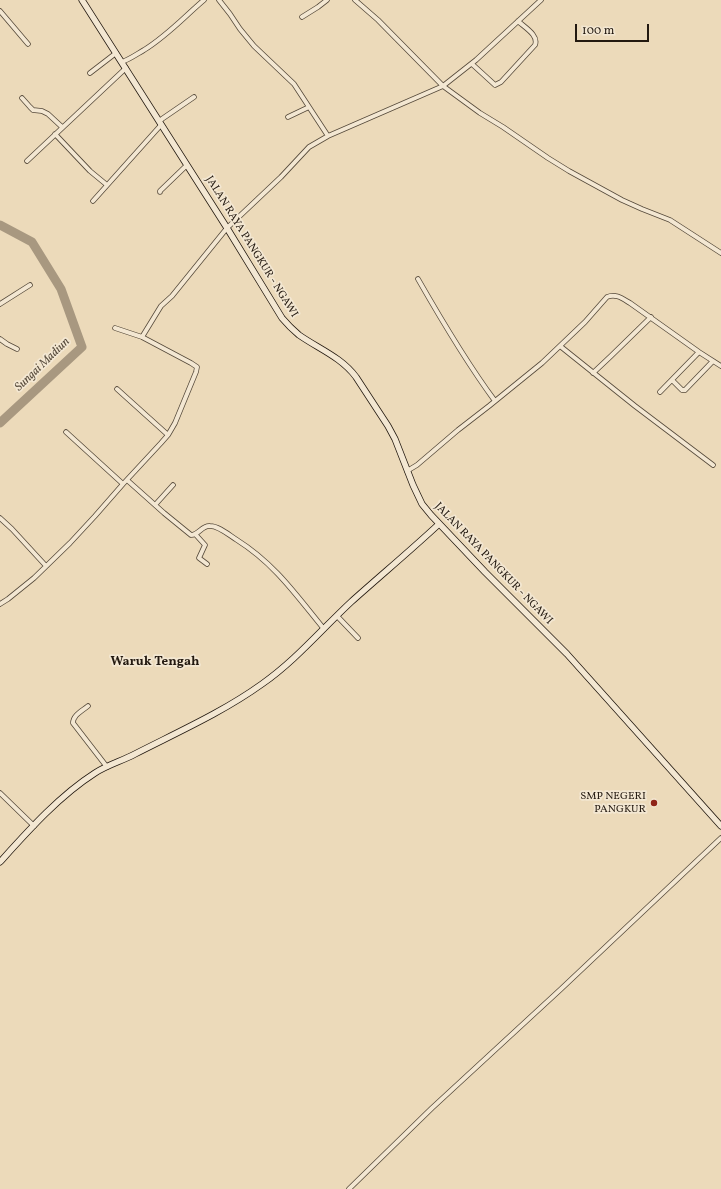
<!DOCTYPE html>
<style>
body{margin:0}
#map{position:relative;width:721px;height:1189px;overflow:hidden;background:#ecdaba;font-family:Vollkorn,serif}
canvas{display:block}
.scale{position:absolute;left:575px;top:24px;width:74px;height:18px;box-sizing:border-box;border:2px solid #231910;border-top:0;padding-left:5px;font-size:12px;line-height:14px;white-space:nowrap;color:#231910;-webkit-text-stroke:3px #f3e7d2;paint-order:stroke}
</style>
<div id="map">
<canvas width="721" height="1189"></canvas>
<div class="scale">100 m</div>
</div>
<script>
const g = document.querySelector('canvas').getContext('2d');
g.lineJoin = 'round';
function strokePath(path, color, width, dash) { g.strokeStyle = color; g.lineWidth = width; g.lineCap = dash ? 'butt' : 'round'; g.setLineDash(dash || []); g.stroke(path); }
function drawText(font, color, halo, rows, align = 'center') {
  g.font = font + ' Vollkorn,serif'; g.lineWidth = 3.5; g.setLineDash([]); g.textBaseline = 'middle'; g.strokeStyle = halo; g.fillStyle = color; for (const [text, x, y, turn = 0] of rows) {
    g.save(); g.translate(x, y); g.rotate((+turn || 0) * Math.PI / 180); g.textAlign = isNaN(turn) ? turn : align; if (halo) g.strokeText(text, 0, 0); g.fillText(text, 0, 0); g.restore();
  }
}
strokePath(new Path2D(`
 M 0,225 L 32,242 L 61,289 L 82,347 L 0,423`), '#a89880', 9);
const street = new Path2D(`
 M 219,0 L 230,14 L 240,29 L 254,46 L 294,84 L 328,136
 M 355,0 L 378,20 L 443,86 L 480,113 L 503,127 L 548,158 L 569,171 L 622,200 L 642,209 L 670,220 L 721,253
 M 0,11 L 28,44
 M 302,17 L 318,7 L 327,0
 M 122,62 C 130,59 137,54 144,50 C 167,36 184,17 204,0
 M 472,64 L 495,85 L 501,82 L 535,45 C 539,35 524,27 518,21
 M 90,73 L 116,53
 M 22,98 L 30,107 L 33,110 L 42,111 L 48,114 L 62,127
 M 288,117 L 309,107
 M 159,121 L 194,97
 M 55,134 L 90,171 L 107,185
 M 27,161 L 126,68
 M 160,192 L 160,191 L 187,165
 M 93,201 L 161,125
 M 418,279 C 442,321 466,362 495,401
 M 0,304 L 30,285
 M 115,328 L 142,337
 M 0,339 L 7,344 L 17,349
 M 560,346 L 635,406 L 713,465
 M 593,373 L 611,356 L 651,317
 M 672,380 L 682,390 L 685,390 L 713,361
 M 117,389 L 168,435
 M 660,392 L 699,352
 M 66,432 L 123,484
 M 407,471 L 417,465 L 458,430 L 489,406 L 542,363 L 585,322 L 607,297 C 616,293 623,299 630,303 L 699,352 L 721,366
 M 127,480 L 164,513 L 191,535 C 199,535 202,525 210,526 C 219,526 229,535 237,540 C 275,564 296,595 324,629
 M 155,505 L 173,485
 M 0,518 L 12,529 L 46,566
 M 196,535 L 205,545 L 199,558 L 207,564
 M 0,604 L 8,599 L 34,578 L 70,543 L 95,516 L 123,484 L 161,443 L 168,435 L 175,423 L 196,372 L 197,367 L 191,363 L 142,337 L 161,306 L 172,296 L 227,228 L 281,177 L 309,147 L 328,136 L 443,86 L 476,60 L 541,0
 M 337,616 L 358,638
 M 88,706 C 82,711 73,715 73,723 L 107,767
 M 0,793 L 34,826
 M 349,1189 L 432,1108 L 561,989 L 721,838`);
const secondary = new Path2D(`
 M 82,0 L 227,228 L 282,318 C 287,324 293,330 299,335 C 319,349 341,357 356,377 L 388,426 L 395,439 L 413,485 L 422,504 L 431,515 L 485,572 L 567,654 L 721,826
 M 0,862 C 28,831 59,796 95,773 C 107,765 122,761 135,754 C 178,732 223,712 262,684 C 295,661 321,630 351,602 C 380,576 410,551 439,524`);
strokePath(street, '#55493a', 5.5);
strokePath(secondary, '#231910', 7);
strokePath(street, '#f3e7d2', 4);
strokePath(secondary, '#f3e7d2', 5.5);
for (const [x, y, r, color] of [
 [654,803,4,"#8f2418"]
]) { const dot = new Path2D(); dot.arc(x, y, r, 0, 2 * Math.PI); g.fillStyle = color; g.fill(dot); strokePath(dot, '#f3e7d2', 1.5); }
drawText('11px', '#231910', '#f3e7d2', [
 ["JALAN RAYA PANGKUR - NGAWI",251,247,58],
 ["JALAN RAYA PANGKUR - NGAWI",493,564,46]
]);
drawText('11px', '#231910', '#f3e7d2', [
 ["SMP NEGERI",646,797],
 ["PANGKUR",646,810]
], 'right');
drawText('italic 12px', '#584c3d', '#f3e7d2', [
 ["Sungai Madiun",43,365,-44]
]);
drawText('bold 13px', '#231910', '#f3e7d2', [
 ["Waruk Tengah",155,663]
]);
</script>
